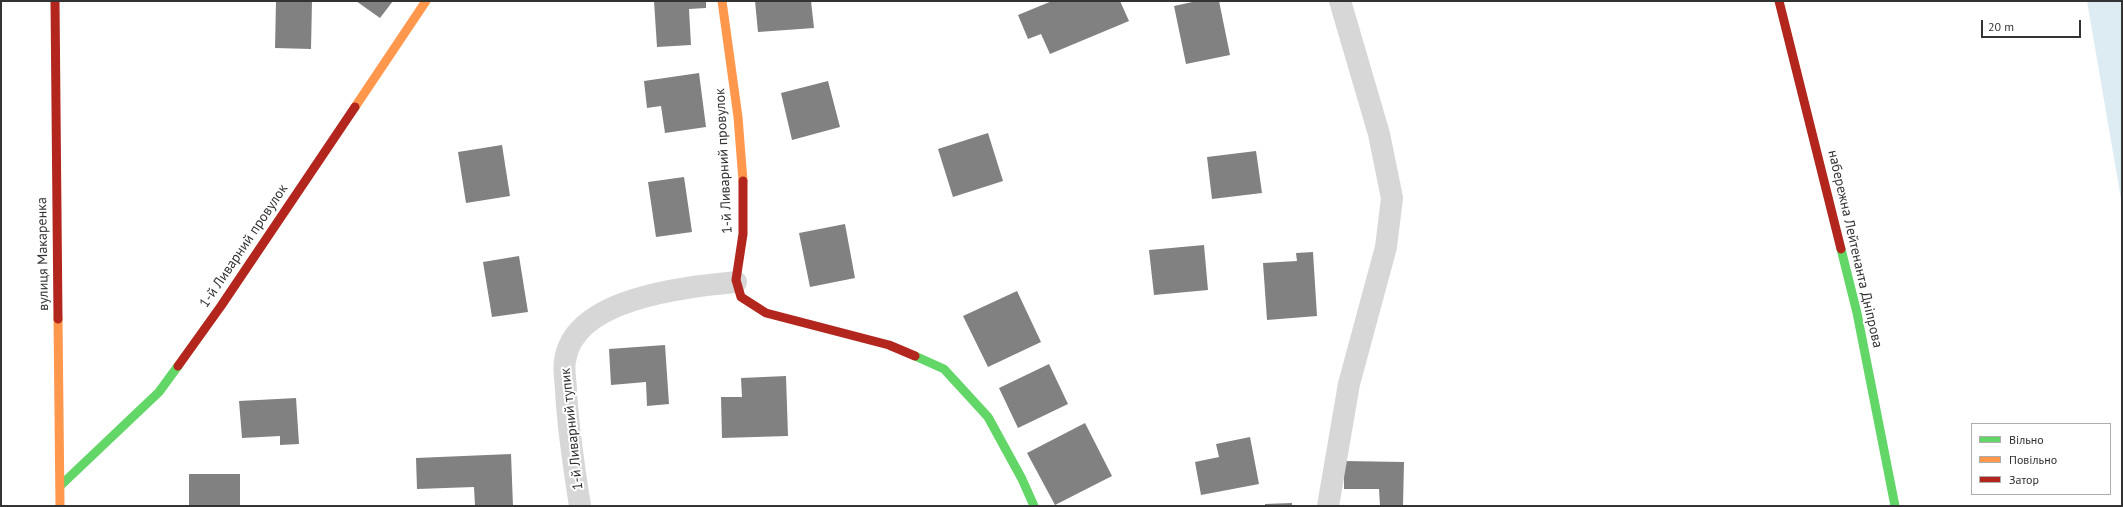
<!DOCTYPE html>
<meta charset="utf-8">
<style>
body{margin:0}
#map{position:relative;width:2123px;height:507px;overflow:hidden;background:#fff;font-family:"PT Sans",sans-serif}
canvas{display:block}
.frame{position:absolute;inset:0;border:2px solid #333;pointer-events:none}
.legend{position:absolute;left:1971px;top:423px;width:140px;height:72px;box-sizing:border-box;background:#fff;border:1px solid #adadad;margin:0;padding:5px 7px;list-style:none;font-size:12px;color:#333}
.legend li{display:flex;align-items:center;gap:8px;height:20px}
.legend b{width:20px;border:1px solid #adadad}
.scale{position:absolute;left:1981px;top:20px;width:100px;height:18px;box-sizing:border-box;border:2px solid #333;border-top:0;padding-left:5px;font-size:12px;line-height:14px;white-space:nowrap;color:#333;-webkit-text-stroke:3px #fff;paint-order:stroke}
</style>
<div id="map">
<canvas width="2123" height="507"></canvas>
<div class="frame"></div>
<ul class="legend">
<li><b style="height:5px;background:#63d668"></b>Вільно</li>
<li><b style="height:5px;background:#ff974d"></b>Повільно</li>
<li><b style="height:5px;background:#b3261e"></b>Затор</li>
</ul>
<div class="scale">20 m</div>
</div>
<script>
const g = document.querySelector('canvas').getContext('2d');
g.lineJoin = 'round';
function paint(path, color) { g.fillStyle = color; g.fill(path, 'evenodd'); }
function strokePath(path, color, width, dash) { g.strokeStyle = color; g.lineWidth = width; g.lineCap = dash ? 'butt' : 'round'; g.setLineDash(dash || []); g.stroke(path); }
function drawText(font, color, halo, rows, align = 'center') {
  g.font = font + ' "PT Sans",sans-serif'; g.lineWidth = 4; g.setLineDash([]); g.textBaseline = 'middle'; g.strokeStyle = halo; g.fillStyle = color; for (const [text, x, y, turn = 0] of rows) {
    g.save(); g.translate(x, y); g.rotate((+turn || 0) * Math.PI / 180); g.textAlign = isNaN(turn) ? turn : align; if (halo) g.strokeText(text, 0, 0); g.fillText(text, 0, 0); g.restore();
  }
}
paint(new Path2D(`
 M 2087,1 L 2122,1 L 2122,203 L 2121,199 Z`), '#ddebf3');
paint(new Path2D(`
 M 276,1 L 312,1 L 311,49 L 275,48 Z
 M 356,1 L 393,1 L 380,18 Z
 M 654,1 L 706,1 L 706,8 L 689,9 L 691,45 L 657,47 Z
 M 755,1 L 811,1 L 814,28 L 758,32 Z
 M 1052,1 L 1120,1 L 1129,21 L 1050,54 L 1041,34 L 1028,39 L 1018,15 Z
 M 1197,1 L 1219,1 L 1230,55 L 1186,64 L 1174,6 Z
 M 699,73 L 706,127 L 665,133 L 661,106 L 647,108 L 644,81 Z
 M 828,81 L 840,127 L 792,140 L 781,93 Z
 M 988,133 L 1003,181 L 953,197 L 938,149 Z
 M 502,145 L 510,196 L 466,203 L 458,152 Z
 M 1256,151 L 1262,193 L 1212,199 L 1207,157 Z
 M 684,177 L 692,232 L 656,237 L 648,182 Z
 M 845,224 L 855,278 L 810,287 L 799,233 Z
 M 1204,245 L 1208,290 L 1154,295 L 1149,250 Z
 M 1313,252 L 1317,316 L 1267,320 L 1263,263 L 1297,261 L 1296,253 Z
 M 519,256 L 528,312 L 492,317 L 483,262 Z
 M 1017,291 L 1041,342 L 988,367 L 963,316 Z
 M 665,345 L 669,404 L 647,406 L 646,382 L 611,385 L 609,349 Z
 M 1049,364 L 1068,404 L 1018,428 L 999,388 Z
 M 786,376 L 788,436 L 722,438 L 721,397 L 742,397 L 741,378 Z
 M 296,398 L 299,444 L 280,445 L 280,436 L 242,438 L 239,401 Z
 M 1085,423 L 1112,476 L 1055,505 L 1027,453 Z
 M 1250,437 L 1259,484 L 1201,495 L 1195,462 L 1219,457 L 1216,444 Z
 M 511,454 L 513,506 L 475,506 L 474,487 L 417,489 L 416,458 Z
 M 1344,461 L 1404,462 L 1403,506 L 1380,506 L 1379,489 L 1344,489 Z
 M 189,474 L 240,474 L 240,506 L 189,506 Z
 M 1292,503 L 1292,506 L 1265,506 L 1265,504 Z`), '#818181');
strokePath(new Path2D(`
 M 580,506 C 574,468 568,430 566,391 C 566,381 563,370 565,361 C 573,297 687,287 736,282
 M 1328,506 L 1349,384 L 1386,247 L 1392,198 L 1379,134 L 1340,1`), '#d7d7d7', 22);
strokePath(new Path2D(`
 M 1841,249 L 1857,313 L 1895,506
 M 915,356 L 944,369 L 988,417 L 1022,479 L 1034,506
 M 60,486 L 159,392 L 178,366`), '#63d668', 9);
strokePath(new Path2D(`
 M 722,1 L 738,117 L 743,181
 M 355,107 L 426,1
 M 58,319 L 60,506`), '#ff974d', 9);
strokePath(new Path2D(`
 M 55,1 L 58,319
 M 1779,1 L 1841,249
 M 743,181 L 743,234 L 736,280 L 741,297 L 766,313 L 889,345 L 915,356
 M 178,366 L 221,306 L 355,107`), '#b3261e', 9);
drawText('14px', '#333', '#fff', [
 ["1-й Ливарний провулок",724,161,-93],
 ["1-й Ливарний провулок",244,246,-56],
 ["набережна Лейтенанта Дніпрова",1855,249,77],
 ["вулиця Макаренка",43,254,-91],
 ["1-й Ливарний тупик",572,429,-96]
]);
</script>
